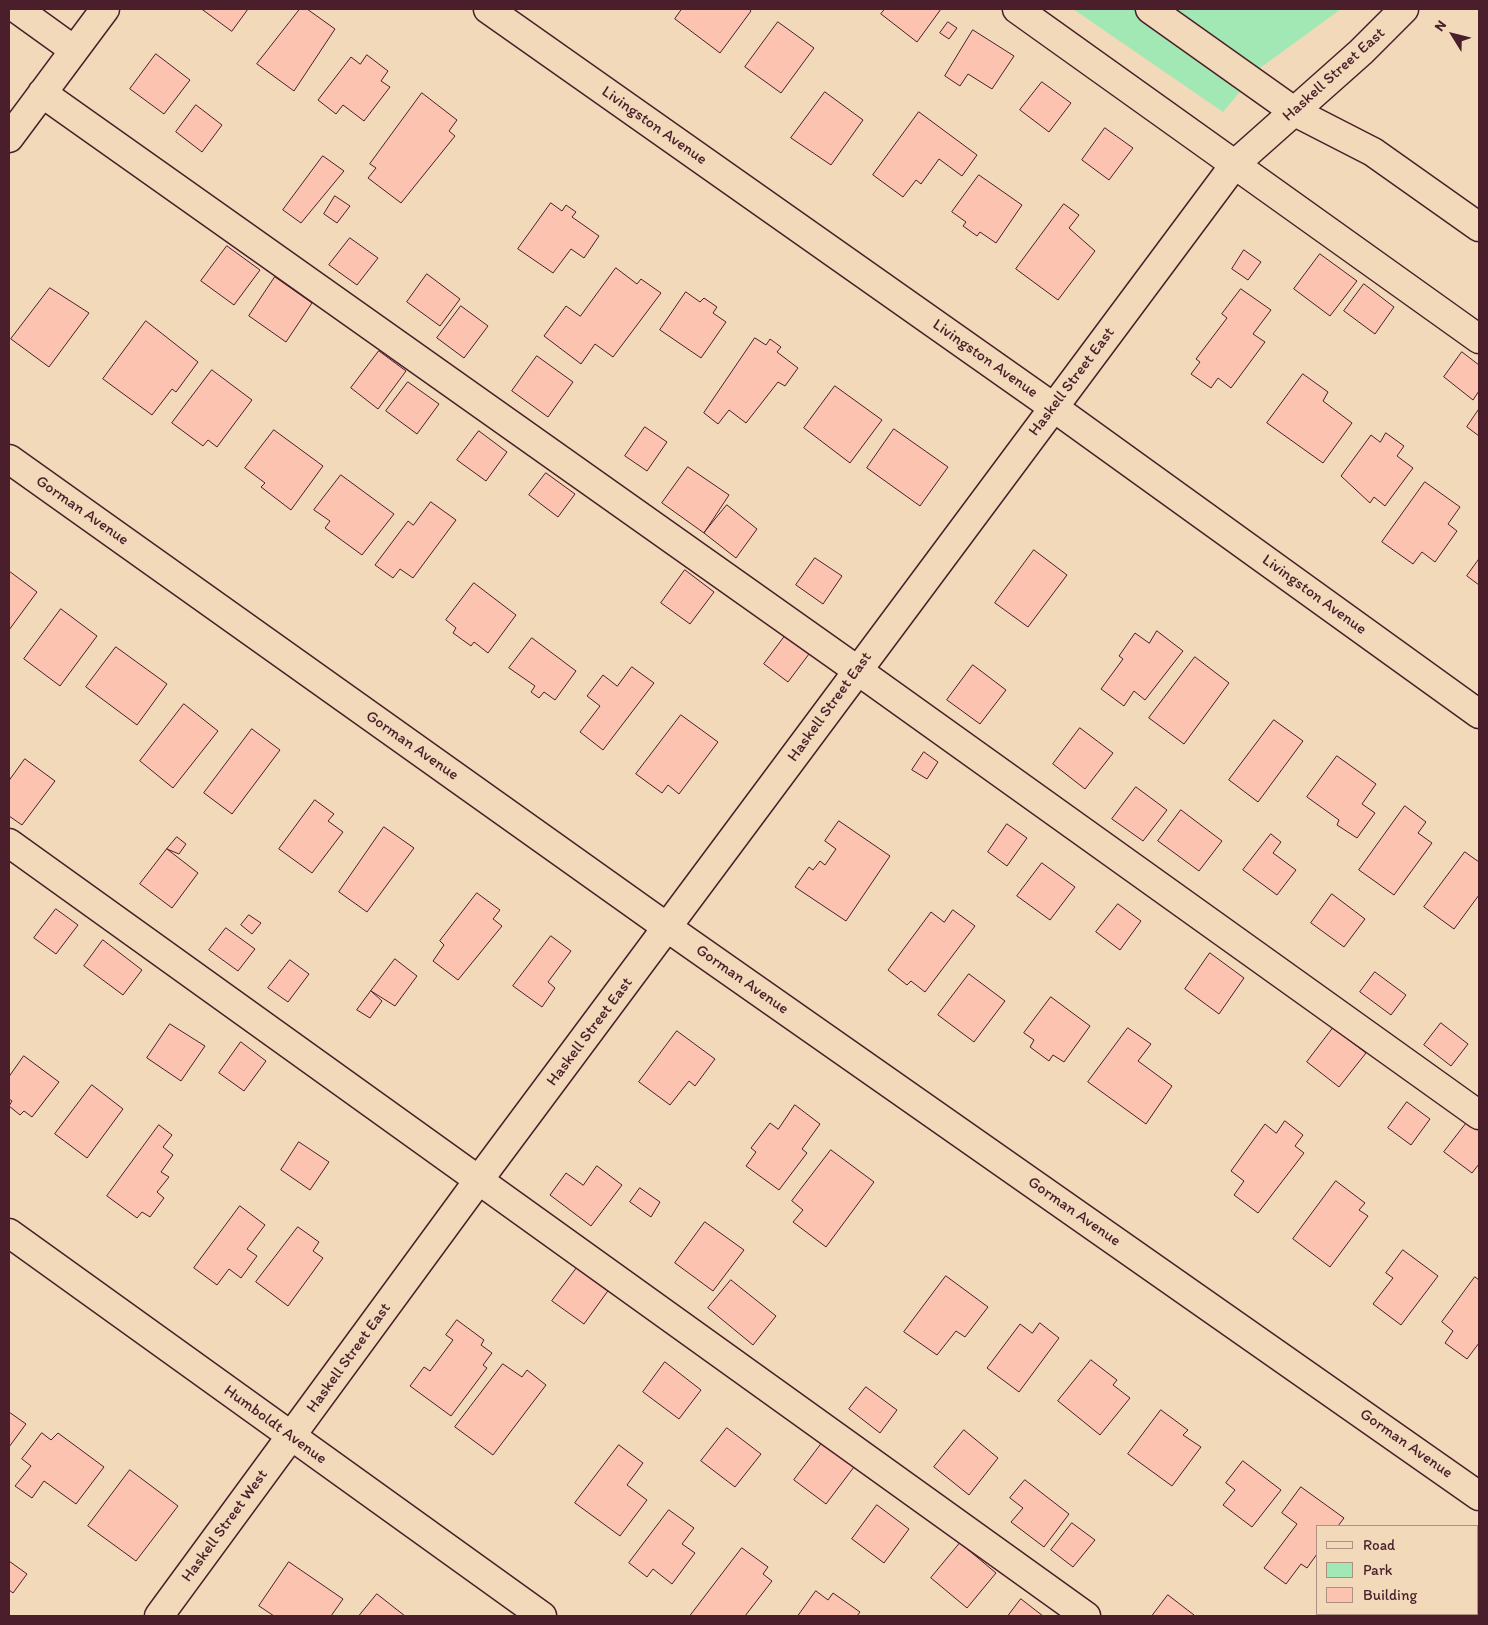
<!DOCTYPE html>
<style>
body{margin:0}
#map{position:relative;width:1488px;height:1625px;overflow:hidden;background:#f2d9ba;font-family:Itim,sans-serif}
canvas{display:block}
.frame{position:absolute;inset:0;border:10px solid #4a1f2b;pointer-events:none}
.legend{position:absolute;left:1316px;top:1525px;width:162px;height:90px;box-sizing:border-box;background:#f2d9ba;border:1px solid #af8f81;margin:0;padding:6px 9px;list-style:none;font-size:15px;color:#4a1f2b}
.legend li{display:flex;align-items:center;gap:10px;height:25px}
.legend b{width:25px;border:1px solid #af8f81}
.north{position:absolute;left:1428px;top:10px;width:50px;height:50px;-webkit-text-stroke:4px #f2d9ba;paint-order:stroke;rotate:306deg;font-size:14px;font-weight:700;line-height:20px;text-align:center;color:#4a1f2b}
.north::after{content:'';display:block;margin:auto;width:18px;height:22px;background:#4a1f2b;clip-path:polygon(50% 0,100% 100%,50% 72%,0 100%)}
</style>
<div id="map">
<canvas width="1488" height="1625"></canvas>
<div class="frame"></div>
<ul class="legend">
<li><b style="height:6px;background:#f2d9ba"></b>Road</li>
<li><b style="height:14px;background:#a1e8b5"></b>Park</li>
<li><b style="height:14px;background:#fcc3b1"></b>Building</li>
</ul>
<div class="north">N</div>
</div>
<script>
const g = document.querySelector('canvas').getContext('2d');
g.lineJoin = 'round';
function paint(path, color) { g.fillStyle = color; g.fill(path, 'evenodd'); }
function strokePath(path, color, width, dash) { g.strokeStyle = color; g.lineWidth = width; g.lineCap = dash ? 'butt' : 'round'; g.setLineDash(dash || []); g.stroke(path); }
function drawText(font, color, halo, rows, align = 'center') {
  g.font = font + ' Itim,sans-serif'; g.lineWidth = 4.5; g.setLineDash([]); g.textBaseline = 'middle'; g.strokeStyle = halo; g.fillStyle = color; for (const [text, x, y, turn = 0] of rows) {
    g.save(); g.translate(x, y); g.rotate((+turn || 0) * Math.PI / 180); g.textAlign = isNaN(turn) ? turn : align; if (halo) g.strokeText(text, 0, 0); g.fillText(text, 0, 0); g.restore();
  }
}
paint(new Path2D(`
 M 1073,9 L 1341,9 L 1260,68 L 1223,112 Z`), '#a1e8b5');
const building = new Path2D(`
 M 202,9 L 248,9 L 232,31 Z
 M 300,9 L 307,9 L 335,29 L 294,91 L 257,64 Z
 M 682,9 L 749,9 L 751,11 L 720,53 L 675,19 Z
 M 885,9 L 941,9 L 917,42 L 881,14 Z
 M 778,22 L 814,48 L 781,93 L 745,67 Z
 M 948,22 L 957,28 L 949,39 L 940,33 Z
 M 973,30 L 1014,56 L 992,89 L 968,74 L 960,86 L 945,76 Z
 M 156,54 L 190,80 L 164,114 L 130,89 Z
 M 367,55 L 388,71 L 381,81 L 390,87 L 364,121 L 343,105 L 336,114 L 318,100 L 351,57 L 360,64 Z
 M 1042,82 L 1071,103 L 1049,132 L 1020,110 Z
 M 825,92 L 863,120 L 831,165 L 791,138 Z
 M 422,93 L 457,120 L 449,131 L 455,136 L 401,203 L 368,178 L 376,168 L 370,164 Z
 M 196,105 L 222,125 L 202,152 L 176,132 Z
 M 919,112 L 977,155 L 962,176 L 939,159 L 921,184 L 916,180 L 903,197 L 873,175 Z
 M 1105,128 L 1133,148 L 1109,180 L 1082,160 Z
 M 323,156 L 344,171 L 301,223 L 283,210 Z
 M 979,175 L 1022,205 L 996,243 L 980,232 L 977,236 L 963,226 L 966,222 L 952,212 Z
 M 335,196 L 350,206 L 337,223 L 324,214 Z
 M 551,203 L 562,211 L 566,205 L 576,212 L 572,217 L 599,236 L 584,258 L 571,249 L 553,273 L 518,249 Z
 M 1064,204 L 1079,215 L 1069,228 L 1095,251 L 1058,300 L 1016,269 Z
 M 350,238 L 378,258 L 357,285 L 329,265 Z
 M 227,246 L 260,270 L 234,305 L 201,281 Z
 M 1244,250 L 1261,262 L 1248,280 L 1232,269 Z
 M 1320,254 L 1357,281 L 1330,316 L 1294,289 Z
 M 616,268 L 637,284 L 641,279 L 661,293 L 613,357 L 595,344 L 581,364 L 544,336 L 566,306 L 580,316 Z
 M 427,274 L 460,299 L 440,326 L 407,302 Z
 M 275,277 L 312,303 L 286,342 L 249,316 Z
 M 1364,284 L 1394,307 L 1375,334 L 1344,311 Z
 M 50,288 L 89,313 L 49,367 L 11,339 Z
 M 1241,289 L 1271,310 L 1253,334 L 1265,342 L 1231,388 L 1218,378 L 1211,388 L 1191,374 L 1200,362 L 1196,359 L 1227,318 L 1222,314 Z
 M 686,292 L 700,302 L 704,298 L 717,307 L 713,313 L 726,322 L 701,358 L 660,330 Z
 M 461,306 L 488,326 L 464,358 L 437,338 Z
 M 146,321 L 198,362 L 176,392 L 172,389 L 152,415 L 103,379 Z
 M 755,338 L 766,345 L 770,339 L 781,347 L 777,352 L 798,368 L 785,386 L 778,382 L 746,423 L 729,410 L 718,424 L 704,413 Z
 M 379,351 L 406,371 L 378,409 L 351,388 Z
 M 1462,352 L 1479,365 L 1479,391 L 1473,400 L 1444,377 Z
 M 537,356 L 573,382 L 548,417 L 512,391 Z
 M 212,370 L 252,400 L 217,447 L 208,440 L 203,446 L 172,423 Z
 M 1303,374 L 1328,392 L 1323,401 L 1352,423 L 1323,463 L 1267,423 Z
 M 408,382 L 439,404 L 417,434 L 386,411 Z
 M 835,386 L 882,420 L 850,463 L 804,428 Z
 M 1479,409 L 1479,436 L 1467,427 Z
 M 645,427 L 667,442 L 647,471 L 625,456 Z
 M 894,429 L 948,467 L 920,506 L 867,468 Z
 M 274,430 L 323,466 L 291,510 L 261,487 L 265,483 L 245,468 Z
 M 479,431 L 507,452 L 486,481 L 457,460 Z
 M 1386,433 L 1404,446 L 1397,456 L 1413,468 L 1385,506 L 1374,497 L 1370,503 L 1341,476 L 1371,435 L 1380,442 Z
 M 688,467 L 729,495 L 704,533 L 662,503 Z
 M 546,473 L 575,494 L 558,517 L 529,495 Z
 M 341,475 L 394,514 L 362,555 L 325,528 L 330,521 L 314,510 Z
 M 1425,482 L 1460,507 L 1448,524 L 1457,531 L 1435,562 L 1422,552 L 1413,564 L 1382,542 Z
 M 431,502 L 456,520 L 413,578 L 400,569 L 393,578 L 375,565 L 408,521 L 413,525 Z
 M 727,505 L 757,529 L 736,558 L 704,533 Z
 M 1034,550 L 1067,575 L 1028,627 L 995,603 Z
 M 815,558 L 842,576 L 823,604 L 796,585 Z
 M 1479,559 L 1479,585 L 1467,576 Z
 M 685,570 L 714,592 L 690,624 L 661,603 Z
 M 9,571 L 37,592 L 9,630 Z
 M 474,583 L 516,615 L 488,653 L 474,642 L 471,646 L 453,633 L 456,628 L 446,620 Z
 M 61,609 L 97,636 L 60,686 L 24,659 Z
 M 1157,631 L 1183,651 L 1145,700 L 1134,691 L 1124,706 L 1101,689 L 1123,659 L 1119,656 L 1135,633 L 1149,643 Z
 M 785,636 L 809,654 L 788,682 L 764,664 Z
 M 532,638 L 576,671 L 555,700 L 544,692 L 539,698 L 531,692 L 535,686 L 509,668 Z
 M 116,647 L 167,684 L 137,725 L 86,687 Z
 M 1195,657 L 1229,683 L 1184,744 L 1149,718 Z
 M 973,665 L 1006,690 L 980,724 L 947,700 Z
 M 632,667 L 654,683 L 603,750 L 580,732 L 600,706 L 587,696 L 603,675 L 617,686 Z
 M 184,704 L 218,731 L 173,788 L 140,761 Z
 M 681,715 L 718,742 L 679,794 L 668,785 L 662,793 L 636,774 Z
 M 1274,720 L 1303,741 L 1258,802 L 1229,780 Z
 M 1080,728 L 1113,753 L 1085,789 L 1053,764 Z
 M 252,729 L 280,750 L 232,814 L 204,793 Z
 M 924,752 L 938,762 L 927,779 L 912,770 Z
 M 1337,756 L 1376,784 L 1362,804 L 1375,813 L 1357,838 L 1337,825 L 1339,820 L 1307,797 Z
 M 25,759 L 55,781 L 22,825 L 9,816 L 9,781 Z
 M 1136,787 L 1167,810 L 1143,841 L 1112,819 Z
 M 315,800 L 334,814 L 328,821 L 343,832 L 312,873 L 279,849 Z
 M 1405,806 L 1426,822 L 1418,833 L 1432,843 L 1394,895 L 1359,870 Z
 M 1181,810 L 1222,841 L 1199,871 L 1158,841 Z
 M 839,821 L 890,856 L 846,921 L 795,887 L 809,867 L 813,870 L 820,861 L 825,865 L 836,849 L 825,841 Z
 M 1007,824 L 1027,838 L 1007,866 L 988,852 Z
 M 384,827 L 414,848 L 367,912 L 339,892 Z
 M 1271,834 L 1281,842 L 1273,853 L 1296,870 L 1277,895 L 1243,870 Z
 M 177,837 L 186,844 L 179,854 L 167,849 Z
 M 167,849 L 198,873 L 172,908 L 140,884 Z
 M 1465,852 L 1479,862 L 1479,895 L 1454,929 L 1424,907 Z
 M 1042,863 L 1075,887 L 1050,920 L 1017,896 Z
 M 477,893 L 500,910 L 493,919 L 502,926 L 458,980 L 433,961 L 444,945 L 440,941 Z
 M 1332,894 L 1365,919 L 1344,947 L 1311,923 Z
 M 1118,904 L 1141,921 L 1120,950 L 1096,932 Z
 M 56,909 L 78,925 L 56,954 L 34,938 Z
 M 953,910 L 975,926 L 925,992 L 911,981 L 907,985 L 888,970 L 931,912 L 944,922 Z
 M 249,915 L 261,923 L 252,934 L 241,925 Z
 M 226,928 L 255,949 L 238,971 L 209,950 Z
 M 551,936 L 571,951 L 548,982 L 555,988 L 542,1007 L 513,986 Z
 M 103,940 L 142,970 L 123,995 L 84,966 Z
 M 1210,953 L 1244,978 L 1219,1014 L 1185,989 Z
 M 395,959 L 417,976 L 395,1006 L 371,991 Z
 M 290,960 L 309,974 L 288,1002 L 268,988 Z
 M 1375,972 L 1406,995 L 1391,1015 L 1360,992 Z
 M 969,974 L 1005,1001 L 974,1042 L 938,1015 Z
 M 371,991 L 382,1001 L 370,1018 L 357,1010 Z
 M 1051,997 L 1090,1026 L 1064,1062 L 1053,1055 L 1049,1061 L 1030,1047 L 1034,1040 L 1024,1033 Z
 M 1441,1023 L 1468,1044 L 1451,1066 L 1424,1045 Z
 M 170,1024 L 205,1046 L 181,1081 L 147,1058 Z
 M 1128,1028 L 1151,1044 L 1138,1061 L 1172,1086 L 1146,1124 L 1088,1082 Z
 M 1333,1028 L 1366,1053 L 1339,1087 L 1307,1062 Z
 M 677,1031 L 715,1059 L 695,1086 L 689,1081 L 670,1105 L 639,1082 Z
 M 241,1042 L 266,1061 L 244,1091 L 219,1073 Z
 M 24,1056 L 59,1082 L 32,1117 L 24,1111 L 20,1115 L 9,1106 L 12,1101 L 9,1099 L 9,1077 Z
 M 92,1085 L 123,1109 L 87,1158 L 55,1134 Z
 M 1407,1102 L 1430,1119 L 1411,1145 L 1388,1128 Z
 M 795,1105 L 820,1124 L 802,1149 L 807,1153 L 779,1190 L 746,1166 L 756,1152 L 751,1148 L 770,1123 L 778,1129 Z
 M 1285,1121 L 1303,1135 L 1295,1146 L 1304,1153 L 1258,1213 L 1234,1195 L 1244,1181 L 1231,1171 L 1265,1124 L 1276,1133 Z
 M 1468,1121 L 1479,1129 L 1479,1164 L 1472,1173 L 1444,1152 Z
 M 159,1125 L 172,1135 L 163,1147 L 173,1155 L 161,1172 L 169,1177 L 157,1192 L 164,1198 L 150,1217 L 142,1212 L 137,1218 L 107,1196 Z
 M 299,1142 L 329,1162 L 310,1190 L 281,1170 Z
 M 831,1150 L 874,1182 L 826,1247 L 793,1222 L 803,1210 L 792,1201 Z
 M 597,1166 L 622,1185 L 591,1226 L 550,1195 L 566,1173 L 583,1185 Z
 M 1336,1181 L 1365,1203 L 1359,1210 L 1368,1216 L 1330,1267 L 1293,1239 Z
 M 640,1188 L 660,1202 L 651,1217 L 630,1202 Z
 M 240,1206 L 265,1225 L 247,1249 L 257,1256 L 241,1278 L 229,1269 L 217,1285 L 194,1268 Z
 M 705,1222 L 744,1250 L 713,1291 L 675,1263 Z
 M 298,1227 L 319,1242 L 313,1251 L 323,1258 L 288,1306 L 256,1282 Z
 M 1403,1250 L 1438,1276 L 1401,1325 L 1373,1304 L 1393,1278 L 1386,1273 Z
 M 579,1265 L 610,1288 L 584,1324 L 552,1301 Z
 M 946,1276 L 988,1307 L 965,1337 L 956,1331 L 937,1355 L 904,1332 Z
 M 1475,1277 L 1479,1280 L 1479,1343 L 1467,1359 L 1445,1343 L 1453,1331 L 1442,1322 Z
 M 731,1280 L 776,1316 L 753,1345 L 708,1308 Z
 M 457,1320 L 484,1340 L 481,1345 L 492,1353 L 483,1365 L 487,1368 L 451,1416 L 410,1386 L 424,1367 L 430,1371 L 453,1340 L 446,1335 Z
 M 1040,1323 L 1059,1338 L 1019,1392 L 987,1368 L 1020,1324 L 1032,1333 Z
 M 1091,1360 L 1117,1380 L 1113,1385 L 1130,1398 L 1100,1435 L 1058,1401 Z
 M 665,1362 L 701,1390 L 679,1419 L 643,1392 Z
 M 503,1364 L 522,1377 L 527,1370 L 546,1385 L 493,1455 L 455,1427 Z
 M 866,1387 L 897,1410 L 880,1433 L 849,1409 Z
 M 1161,1410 L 1188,1430 L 1183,1435 L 1201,1447 L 1172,1486 L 1128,1454 Z
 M 9,1412 L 26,1424 L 9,1447 Z
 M 727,1428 L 761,1454 L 735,1487 L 701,1461 Z
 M 964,1430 L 998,1458 L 969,1495 L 934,1467 Z
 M 42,1433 L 51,1440 L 58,1433 L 104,1467 L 76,1504 L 44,1481 L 32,1498 L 15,1486 L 31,1466 L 22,1459 Z
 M 822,1443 L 854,1467 L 826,1504 L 794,1480 Z
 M 619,1445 L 643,1463 L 627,1485 L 647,1500 L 620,1536 L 575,1503 Z
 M 1243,1461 L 1281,1490 L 1252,1527 L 1223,1505 L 1235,1490 L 1226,1483 Z
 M 130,1470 L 178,1506 L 136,1561 L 88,1526 Z
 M 1025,1480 L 1069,1514 L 1044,1547 L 1011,1522 L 1023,1508 L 1010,1498 Z
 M 1301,1487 L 1344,1518 L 1338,1526 L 1317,1526 L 1317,1554 L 1307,1568 L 1301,1564 L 1286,1584 L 1264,1568 L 1297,1524 L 1282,1513 Z
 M 877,1505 L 909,1529 L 884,1563 L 852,1539 Z
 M 669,1510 L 694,1528 L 682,1544 L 695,1553 L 672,1584 L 653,1569 L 647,1577 L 629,1563 Z
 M 1072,1523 L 1095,1540 L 1073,1567 L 1051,1550 Z
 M 960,1543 L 996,1573 L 967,1608 L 931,1578 Z
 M 742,1548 L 768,1567 L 763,1574 L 772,1581 L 745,1616 L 690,1616 Z
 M 9,1561 L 27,1574 L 13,1593 L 9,1590 Z
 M 289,1562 L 343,1599 L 331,1616 L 274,1616 L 259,1606 Z
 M 816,1591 L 828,1600 L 833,1593 L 860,1612 L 857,1616 L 798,1616 Z
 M 377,1594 L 405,1616 L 359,1616 Z
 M 1168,1595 L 1194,1615 L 1193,1616 L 1152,1616 Z
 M 1021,1599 L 1043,1616 L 1008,1616 Z
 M 1435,1614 L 1449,1614 L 1453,1616 L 1433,1616 Z`);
paint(building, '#fcc3b1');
strokePath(building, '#4a1f2b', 1);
const minor = new Path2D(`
 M 17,9 L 74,50
 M 488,9 L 1053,407 L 1479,714
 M 1017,9 L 1479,339
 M 1150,9 L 1295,112 L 1373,152 L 1479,227
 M 42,93 L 857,670 L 1479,1115
 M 9,138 L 105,9
 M 9,459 L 668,928 L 1479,1496
 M 9,843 L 1086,1616
 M 9,1233 L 542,1616
 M 159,1616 L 478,1181 L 1235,164 L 1361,52 L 1404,9`);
strokePath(minor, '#4a1f2b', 31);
strokePath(minor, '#f2d9ba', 28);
drawText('16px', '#4a1f2b', '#f2d9ba', [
 ["Haskell Street East",1334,75,-42],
 ["Livingston Avenue",654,126,35],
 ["Livingston Avenue",985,359,35],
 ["Haskell Street East",1072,382,-53],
 ["Gorman Avenue",82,511,35],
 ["Livingston Avenue",1314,595,36],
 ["Haskell Street East",830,707,-54],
 ["Gorman Avenue",412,746,35],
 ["Gorman Avenue",742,980,35],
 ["Haskell Street East",590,1032,-53],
 ["Gorman Avenue",1074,1212,35],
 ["Haskell Street East",349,1358,-54],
 ["Humboldt Avenue",275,1425,36],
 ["Gorman Avenue",1406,1444,35],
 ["Haskell Street West",225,1526,-54]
]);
</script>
